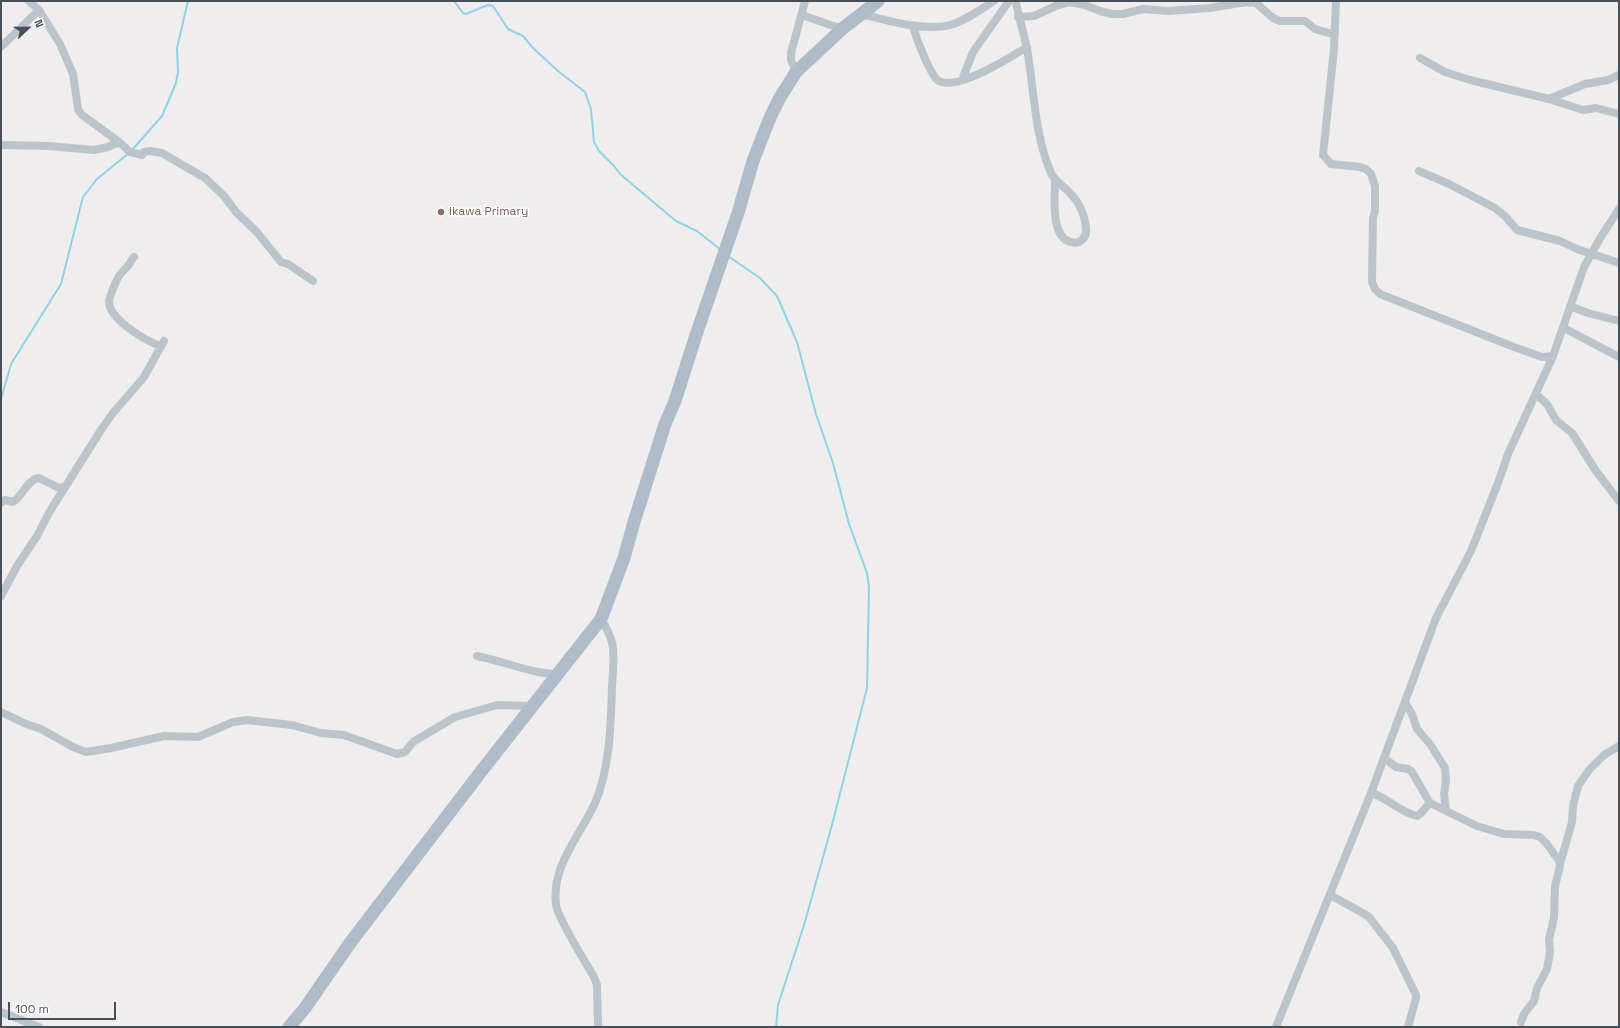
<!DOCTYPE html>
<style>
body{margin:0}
#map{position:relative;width:1620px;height:1028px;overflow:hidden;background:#efeded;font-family:"Space Grotesk",sans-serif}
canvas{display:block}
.frame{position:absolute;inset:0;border:2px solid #475059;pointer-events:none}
.north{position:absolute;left:8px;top:8px;width:40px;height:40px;-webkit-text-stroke:3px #fff;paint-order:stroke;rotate:68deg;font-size:11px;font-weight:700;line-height:16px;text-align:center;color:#475059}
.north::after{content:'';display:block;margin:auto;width:14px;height:18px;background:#475059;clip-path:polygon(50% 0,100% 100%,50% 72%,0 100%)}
.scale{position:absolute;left:8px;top:1002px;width:108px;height:18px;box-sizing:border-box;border:2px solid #475059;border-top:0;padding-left:5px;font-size:12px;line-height:14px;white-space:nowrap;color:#475059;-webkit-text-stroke:3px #fff;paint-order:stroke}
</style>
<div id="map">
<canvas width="1620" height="1028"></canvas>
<div class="frame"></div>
<div class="north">N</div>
<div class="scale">100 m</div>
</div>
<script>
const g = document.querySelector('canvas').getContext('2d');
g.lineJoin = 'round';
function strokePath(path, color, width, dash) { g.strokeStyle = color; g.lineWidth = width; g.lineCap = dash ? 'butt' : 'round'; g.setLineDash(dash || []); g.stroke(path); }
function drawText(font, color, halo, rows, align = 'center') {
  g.font = font + ' "Space Grotesk",sans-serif'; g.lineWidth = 3; g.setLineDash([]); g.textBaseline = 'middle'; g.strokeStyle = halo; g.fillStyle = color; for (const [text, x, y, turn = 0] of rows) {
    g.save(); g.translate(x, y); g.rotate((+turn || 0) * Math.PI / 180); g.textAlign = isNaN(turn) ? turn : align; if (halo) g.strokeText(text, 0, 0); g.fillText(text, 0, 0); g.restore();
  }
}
strokePath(new Path2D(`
 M 454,1 L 463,13 L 466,14 L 488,5 L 493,6 L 508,29 L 523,36 L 533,48 L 558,71 L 585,92 L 591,109 L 594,142 L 599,151 L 614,166 L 620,174 L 664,211 L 676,221 L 697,231 L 721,250
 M 132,150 L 162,116 L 176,83 L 178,72 L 177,48 L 188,1
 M 728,256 L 760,278 L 777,296 L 797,342 L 816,414 L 833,463 L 849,524 L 867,573 L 869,587 L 867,688 L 832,825 L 804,925 L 778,1005 L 776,1027
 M 1,399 L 11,364 L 61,284 L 83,197 L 97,179 L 129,153`), '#8ed3e5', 2);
strokePath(new Path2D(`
 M 29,1 L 39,10 L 60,44 L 73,74 L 78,109 L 81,114 L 119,142 L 130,152 L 142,155 L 144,152 L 150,151 L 162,153 L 205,178 L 224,196 L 236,212 L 256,231 L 281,262 L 288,264 L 313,281
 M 1016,1 C 1018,17 1024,32 1027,49 C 1034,88 1034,130 1049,168 C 1052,178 1058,182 1066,189 C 1077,199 1085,213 1086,229 C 1087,237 1080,245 1071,242 C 1050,237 1055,197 1055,180
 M 1336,1 L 1334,49 L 1323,155 L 1331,164 L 1360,167 L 1366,169 L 1371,174 L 1375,186 L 1375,211 L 1373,218 L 1372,282 L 1375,289 L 1380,294 L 1514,347 L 1542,357 L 1553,356
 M 861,14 C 885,20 925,32 950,25 C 965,21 980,10 994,1
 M 802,15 L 842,29
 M 1018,17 L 1034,16 L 1056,6 L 1070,2 L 1085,5 L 1100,11 L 1112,14 L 1123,14 L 1143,9 L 1168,11 L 1210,8 L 1246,2 L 1256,3 L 1273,18 L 1280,21 L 1305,21 L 1315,29 L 1335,35
 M 913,26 C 916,37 930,76 939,81 C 957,91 1011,57 1027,47
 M 1,47 L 39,10
 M 1420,58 L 1445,72 L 1470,80 L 1549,99 L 1585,84 L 1608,80 L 1619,75
 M 796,72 L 791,60 L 791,53 L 805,1
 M 962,80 L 973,52 L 1009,1
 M 1549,99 L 1583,110 L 1596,108 L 1619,114
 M 1,145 L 49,146 L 94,150 L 108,147 L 119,142
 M 1419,171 L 1449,184 L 1495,208 L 1506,217 L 1517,230 L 1560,241 L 1577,249 L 1619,263
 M 134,257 C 131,260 130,264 127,267 C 124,270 121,273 119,276 C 116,281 109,297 109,302 C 109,319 147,342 161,346
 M 1570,306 L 1588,313 L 1619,321
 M 1564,328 L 1619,357
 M 1536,394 L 1547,404 L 1556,420 L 1572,433 L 1596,471 L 1619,501
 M 1,503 L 5,500 L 13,502 L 14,501 C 23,495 28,479 39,478 L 59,488 L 65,487
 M 1,596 L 17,566 L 37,536 L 50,511 L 101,430 L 113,413 L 144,377 L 164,341
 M 477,656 C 504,661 531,674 558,674
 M 1405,703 L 1412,714 L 1417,729 L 1430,744 L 1445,768 L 1446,782 L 1444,794 L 1446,810
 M 1,712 L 26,724 L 41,729 L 73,747 L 86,752 L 111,748 L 164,736 L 198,737 L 233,722 L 247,720 L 292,725 L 321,733 L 344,735 L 397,754 L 405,752 L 413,742 L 455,717 L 497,705 L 533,706
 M 1384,758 L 1396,767 L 1408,769 L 1412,772 L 1430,803 L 1477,826 L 1504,834 L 1534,835 L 1540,837 L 1547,844 L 1559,861 L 1560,866 L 1555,886 L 1554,918 L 1549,939 L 1550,952 L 1547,969 L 1537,988 L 1534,1001 L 1524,1014 L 1521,1022
 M 1371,793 C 1387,797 1399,812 1417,816 C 1423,813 1425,807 1430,803
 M 1560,864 L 1572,822 L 1573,806 L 1578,786 L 1589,770 L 1604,755 L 1619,746
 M 1330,895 L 1361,912 L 1369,917 L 1393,948 L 1416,995 L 1416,998 L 1408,1027
 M 1,1012 L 39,1027
 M 598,1027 L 597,985 L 594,977 C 585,961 559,921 556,905 C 551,866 580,836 595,803 C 610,769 611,722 612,686 C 613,674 614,660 613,647 C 611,637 607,628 601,619
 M 1276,1027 L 1371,793 L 1436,618 L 1471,551 L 1498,483 L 1508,454 L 1553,356 L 1584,267 L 1599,240 L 1619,209`), '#bcc4cb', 8);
strokePath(new Path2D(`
 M 289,1027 L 305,1008 L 350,943 L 483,769 L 601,619 L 624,558 L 634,522 L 665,424 L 675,401 L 696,335 L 738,213 L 753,161 L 769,120 L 779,99 L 796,72 L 842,29 L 878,1`), '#aebcca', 13);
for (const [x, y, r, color] of [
 [441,212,4,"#8d6e63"]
]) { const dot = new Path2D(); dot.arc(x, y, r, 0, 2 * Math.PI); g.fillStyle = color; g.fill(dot); strokePath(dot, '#fff', 1.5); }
drawText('12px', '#785e54', '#fff', [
 ["Ikawa Primary",449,212]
], 'left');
</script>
